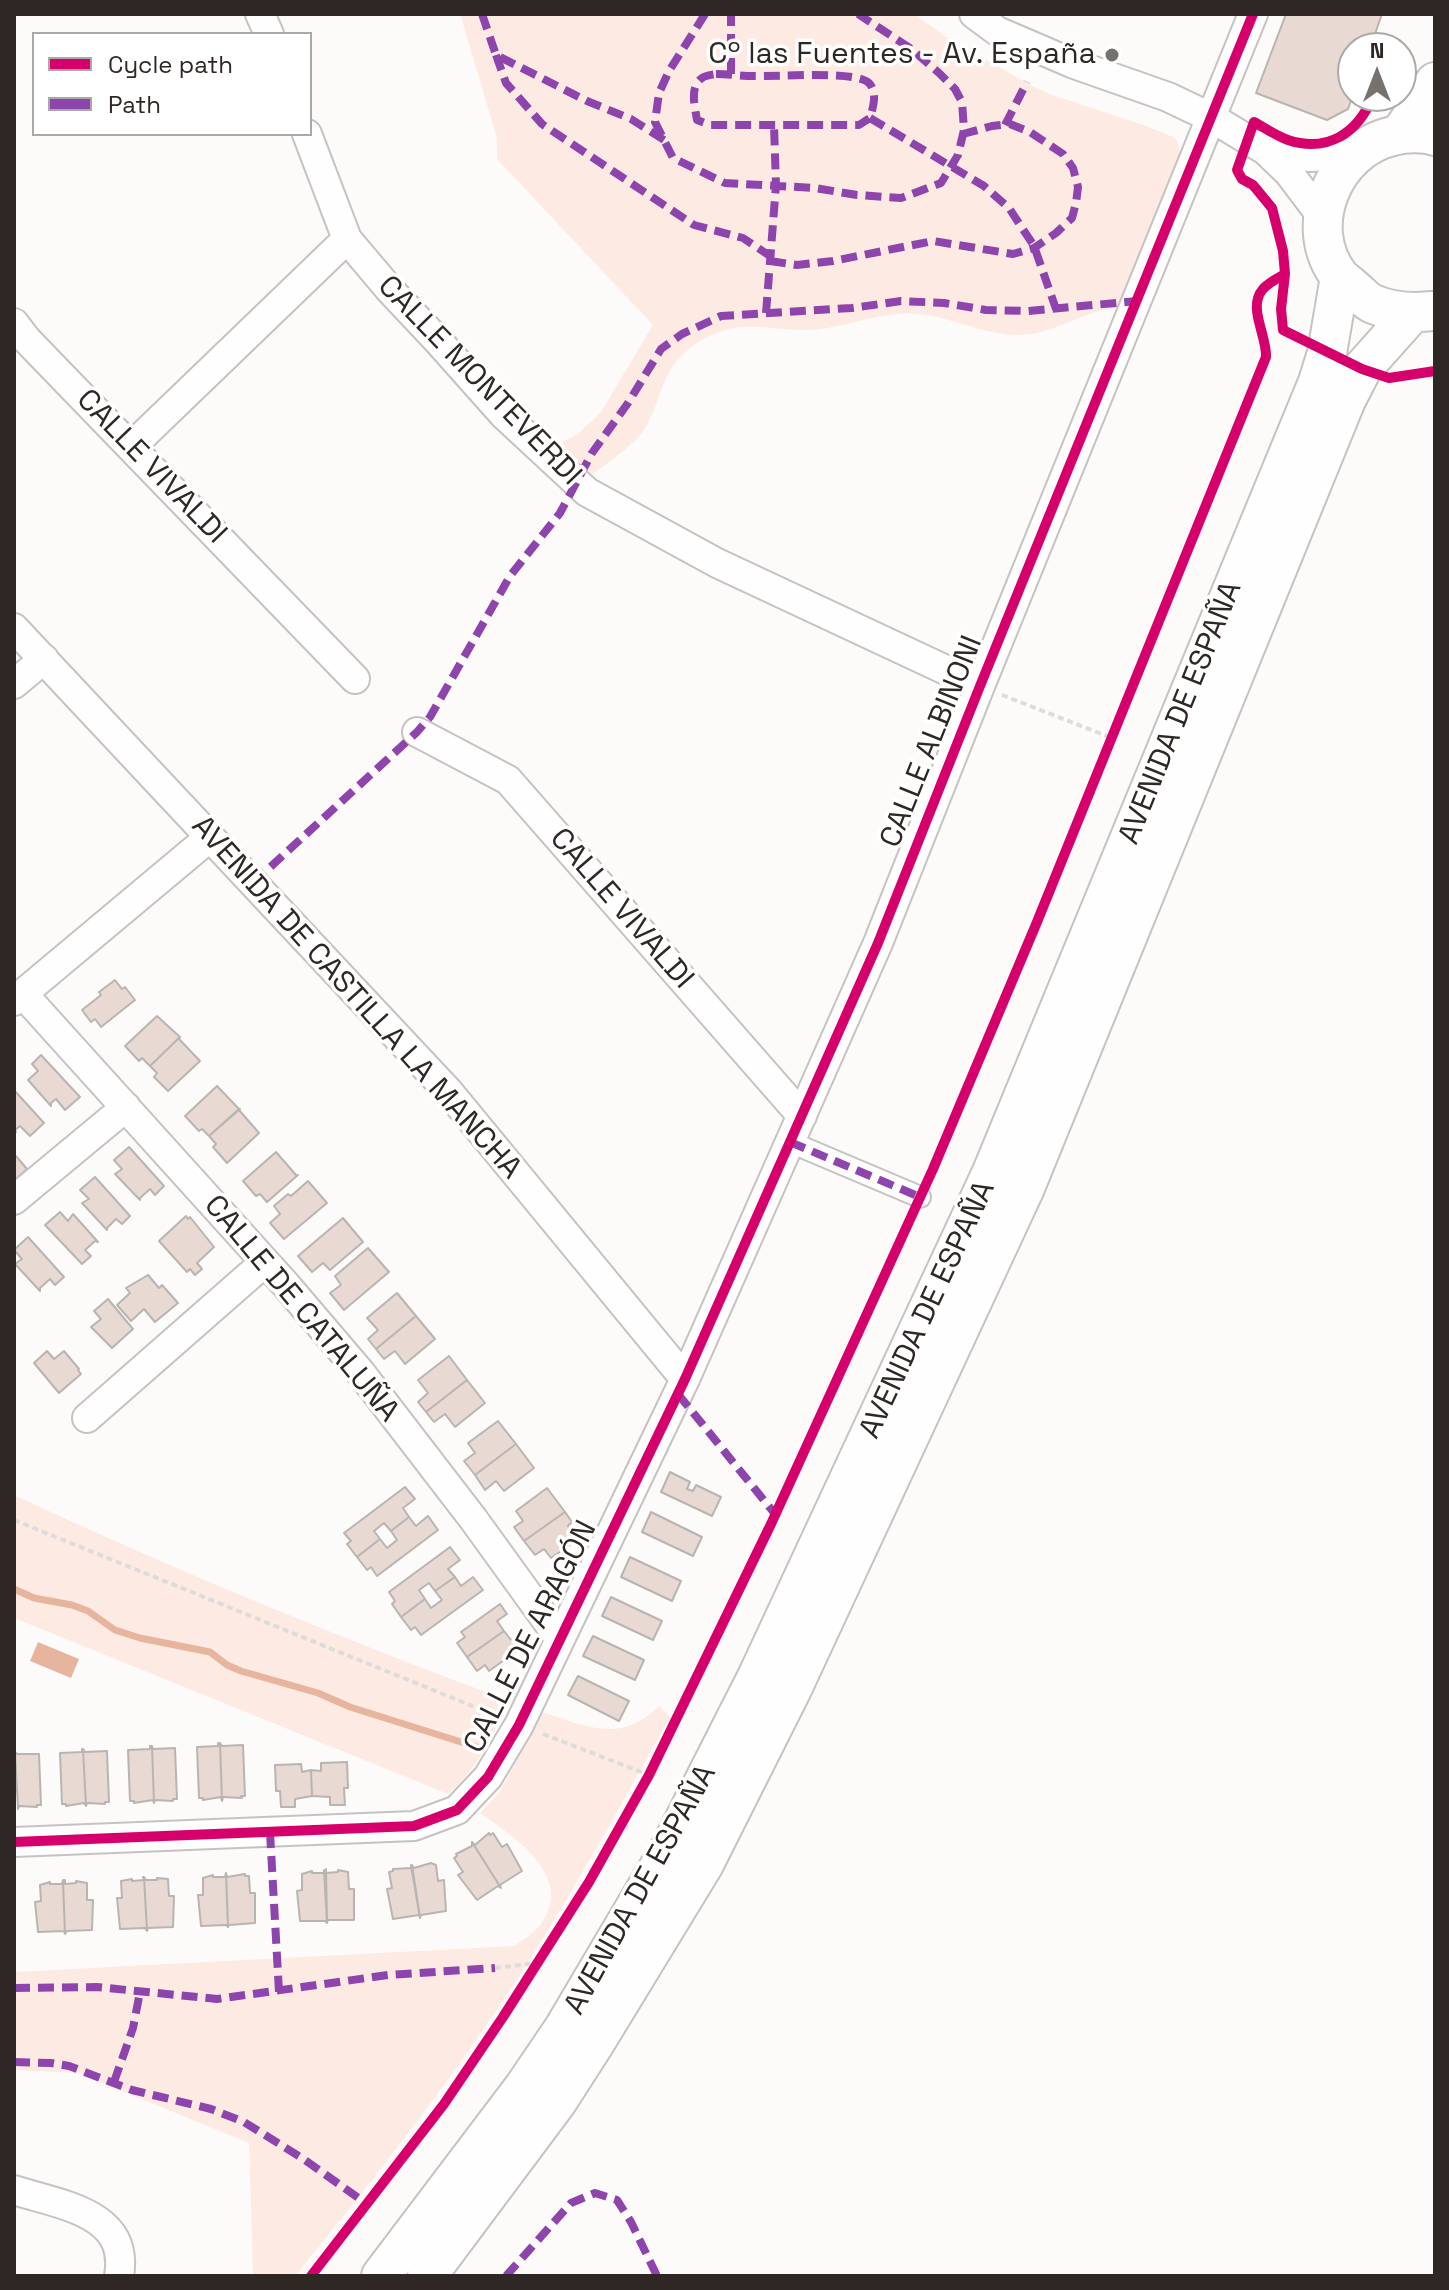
<!DOCTYPE html>
<meta charset="utf-8">
<style>
body{margin:0}
#map{position:relative;width:1449px;height:2290px;overflow:hidden;background:#fdfbfa;font-family:"Space Grotesk",sans-serif}
canvas{display:block}
.frame{position:absolute;inset:0;border:16px solid #2e2724;pointer-events:none}
.legend{position:absolute;left:32px;top:32px;width:280px;height:104px;box-sizing:border-box;background:#fff;border:2px solid #aba9a7;margin:0;padding:10px 14px;list-style:none;font-size:24px;color:#2e2724}
.legend li{display:flex;align-items:center;gap:16px;height:40px}
.legend b{width:40px;border:2px solid #aba9a7}
.north{position:absolute;left:1337px;top:32px;width:80px;height:80px;box-sizing:border-box;background:#fff;border:2px solid #aba9a7;border-radius:50%;rotate:0deg;font-size:22px;font-weight:700;line-height:32px;text-align:center;color:#2e2724}
.north::after{content:'';display:block;margin:auto;width:28px;height:36px;background:#76716f;clip-path:polygon(50% 0,100% 100%,50% 72%,0 100%)}
</style>
<div id="map">
<canvas width="1449" height="2290"></canvas>
<div class="frame"></div>
<ul class="legend">
<li><b style="height:10px;background:#d6006c"></b>Cycle path</li>
<li><b style="height:10px;background:#8e44ad"></b>Path</li>
</ul>
<div class="north">N</div>
</div>
<script>
const g = document.querySelector('canvas').getContext('2d');
g.lineJoin = 'round';
function paint(path, color) { g.fillStyle = color; g.fill(path, 'evenodd'); }
function strokePath(path, color, width, dash) { g.strokeStyle = color; g.lineWidth = width; g.lineCap = dash ? 'butt' : 'round'; g.setLineDash(dash || []); g.stroke(path); }
function drawText(font, color, halo, rows, align = 'center') {
  g.font = font + ' "Space Grotesk",sans-serif'; g.lineWidth = 7; g.setLineDash([]); g.textBaseline = 'middle'; g.strokeStyle = halo; g.fillStyle = color; for (const [text, x, y, turn = 0] of rows) {
    g.save(); g.translate(x, y); g.rotate((+turn || 0) * Math.PI / 180); g.textAlign = isNaN(turn) ? turn : align; if (halo) g.strokeText(text, 0, 0); g.fillText(text, 0, 0); g.restore();
  }
}
paint(new Path2D(`
 M 460,14 L 914,14 L 945,36 L 1032,86 L 1052,95 L 1141,124 L 1173,137 L 1178,142 L 1180,155 L 1118,308 C 1083,310 1054,335 1019,335 C 984,335 952,317 917,314 C 883,311 854,325 821,329 C 774,335 744,313 697,343 C 662,365 664,393 647,425 C 636,445 611,460 593,474 L 580,466 L 557,445 L 578,434 L 601,412 L 653,325 L 497,159 L 497,138 Z
 M 14,1495 C 177,1571 342,1639 510,1701 C 492,1734 478,1769 448,1794 L 14,1618 Z
 M 659,1706 L 670,1717 C 628,1792 586,1869 540,1943 C 468,2060 382,2169 295,2276 L 253,2276 L 249,2143 L 78,2073 L 14,2070 L 14,1972 L 514,1946 C 524,1939 536,1932 543,1921 C 573,1874 512,1836 480,1813 L 499,1793 L 543,1712 C 588,1727 621,1744 659,1706 Z`), '#fdebe3');
paint(new Path2D(`
 M 38,1642 L 79,1659 L 71,1678 L 30,1661 Z`), '#e7b59e');
strokePath(new Path2D(`
 M 14,1589 L 34,1598 L 72,1605 L 88,1611 L 115,1630 L 140,1638 L 210,1652 L 227,1665 L 241,1671 L 318,1693 L 350,1707 L 480,1748`), '#e7b59e', 7);
const building = new Path2D(`
 M 1286,14 L 1382,14 L 1370,48 L 1353,48 L 1353,95 L 1348,109 L 1327,120 L 1256,93 Z
 M 115,980 L 122,989 L 125,987 L 135,1000 L 101,1027 L 95,1019 L 91,1022 L 82,1010 L 101,995 L 99,992 Z
 M 157,1016 L 180,1037 L 150,1066 L 142,1058 L 139,1061 L 125,1046 Z
 M 180,1037 L 179,1039 L 200,1061 L 168,1091 L 154,1077 L 157,1073 L 150,1066 Z
 M 41,1055 L 80,1097 L 65,1110 L 56,1099 L 51,1103 L 51,1106 L 28,1080 L 38,1071 L 32,1064 Z
 M 217,1086 L 239,1109 L 209,1136 L 202,1129 L 199,1131 L 185,1116 Z
 M 14,1090 L 44,1123 L 30,1136 L 20,1126 L 15,1130 L 16,1132 L 14,1130 Z
 M 240,1109 L 239,1110 L 259,1133 L 227,1163 L 213,1147 L 216,1144 L 209,1136 Z
 M 129,1147 L 164,1186 L 155,1195 L 150,1189 L 140,1198 L 140,1200 L 115,1174 L 122,1169 L 114,1160 Z
 M 276,1152 L 296,1175 L 298,1175 L 267,1202 L 260,1194 L 256,1196 L 243,1181 Z
 M 16,1156 L 27,1169 L 14,1181 L 14,1158 Z
 M 95,1177 L 130,1216 L 122,1224 L 116,1219 L 107,1228 L 107,1230 L 82,1203 L 89,1199 L 80,1190 Z
 M 308,1181 L 327,1203 L 284,1239 L 270,1223 L 280,1214 L 274,1206 L 288,1194 L 291,1196 Z
 M 60,1212 L 68,1221 L 73,1214 L 98,1242 L 95,1241 L 85,1250 L 91,1256 L 82,1264 L 45,1225 Z
 M 186,1216 L 188,1219 L 190,1217 L 214,1247 L 197,1263 L 202,1269 L 195,1275 L 190,1269 L 187,1272 L 159,1241 Z
 M 343,1218 L 363,1242 L 330,1270 L 323,1263 L 312,1272 L 298,1256 Z
 M 28,1237 L 64,1277 L 55,1285 L 50,1279 L 40,1288 L 40,1291 L 15,1264 L 22,1259 L 14,1250 Z
 M 368,1248 L 389,1272 L 344,1310 L 330,1293 L 341,1285 L 335,1276 Z
 M 148,1275 L 159,1288 L 162,1285 L 178,1303 L 155,1322 L 144,1309 L 131,1321 L 117,1305 L 130,1293 L 126,1288 Z
 M 397,1293 L 416,1316 L 376,1349 L 368,1339 L 378,1330 L 367,1318 Z
 M 108,1299 L 133,1329 L 112,1348 L 91,1327 L 101,1319 L 94,1311 Z
 M 416,1316 L 435,1339 L 405,1364 L 395,1351 L 384,1359 L 376,1349 Z
 M 47,1351 L 54,1359 L 64,1351 L 79,1369 L 78,1370 L 81,1374 L 59,1393 L 34,1363 Z
 M 449,1356 L 467,1380 L 426,1412 L 418,1402 L 428,1393 L 418,1380 Z
 M 467,1380 L 485,1403 L 455,1427 L 445,1414 L 434,1422 L 426,1412 Z
 M 498,1421 L 516,1444 L 475,1475 L 464,1461 L 475,1453 L 468,1443 Z
 M 516,1444 L 534,1468 L 504,1491 L 496,1481 L 485,1490 L 475,1475 Z
 M 670,1472 L 690,1482 L 687,1489 L 693,1491 L 696,1485 L 721,1497 L 712,1516 L 661,1492 Z
 M 405,1487 L 415,1499 L 403,1508 L 409,1517 L 391,1531 L 384,1523 L 374,1531 L 380,1539 L 357,1557 L 347,1544 L 351,1541 L 344,1533 Z
 M 547,1488 L 565,1512 L 524,1541 L 514,1527 L 523,1521 L 516,1511 Z
 M 565,1512 L 572,1522 L 568,1526 L 577,1540 L 551,1558 L 544,1549 L 535,1555 L 524,1541 Z
 M 651,1512 L 702,1537 L 693,1556 L 642,1532 Z
 M 428,1516 L 438,1530 L 377,1576 L 371,1567 L 367,1570 L 357,1557 L 380,1539 L 387,1548 L 397,1540 L 391,1531 L 409,1517 L 416,1526 Z
 M 450,1547 L 460,1560 L 448,1569 L 455,1577 L 435,1591 L 429,1583 L 419,1590 L 425,1599 L 401,1617 L 392,1604 L 395,1601 L 389,1592 Z
 M 630,1557 L 681,1581 L 672,1601 L 621,1577 Z
 M 455,1577 L 461,1586 L 473,1577 L 483,1590 L 421,1635 L 415,1627 L 411,1630 L 401,1617 L 425,1599 L 431,1608 L 442,1600 L 435,1591 Z
 M 611,1597 L 662,1621 L 653,1640 L 602,1616 Z
 M 500,1604 L 507,1614 L 497,1621 L 504,1631 L 467,1657 L 457,1643 L 465,1637 L 461,1632 Z
 M 504,1631 L 511,1640 L 521,1633 L 528,1643 L 489,1671 L 485,1665 L 477,1671 L 467,1657 Z
 M 593,1636 L 644,1660 L 635,1680 L 583,1656 Z
 M 578,1676 L 629,1701 L 619,1721 L 568,1695 Z
 M 218,1743 L 220,1743 L 222,1801 L 221,1797 L 203,1800 L 203,1798 L 199,1798 L 197,1747 L 218,1746 Z
 M 220,1743 L 222,1746 L 243,1745 L 245,1796 L 241,1796 L 242,1798 L 223,1797 L 222,1801 Z
 M 150,1746 L 152,1746 L 154,1803 L 153,1800 L 134,1803 L 134,1801 L 130,1801 L 128,1750 L 150,1749 Z
 M 152,1746 L 153,1749 L 175,1748 L 177,1799 L 173,1799 L 173,1801 L 155,1800 L 154,1803 Z
 M 82,1749 L 83,1749 L 86,1806 L 84,1803 L 66,1806 L 66,1804 L 62,1804 L 60,1753 L 82,1752 Z
 M 83,1749 L 85,1752 L 107,1751 L 109,1802 L 105,1802 L 105,1804 L 87,1803 L 86,1806 Z
 M 15,1752 L 17,1754 L 39,1754 L 41,1805 L 37,1805 L 37,1807 L 19,1806 L 18,1809 Z
 M 347,1762 L 348,1788 L 344,1788 L 345,1805 L 330,1805 L 330,1797 L 312,1796 L 311,1770 L 321,1771 L 321,1763 Z
 M 301,1764 L 302,1772 L 311,1770 L 312,1796 L 295,1799 L 295,1807 L 281,1807 L 280,1791 L 276,1791 L 275,1765 Z
 M 489,1833 L 490,1835 L 493,1833 L 502,1847 L 507,1844 L 522,1871 L 500,1885 L 501,1888 L 472,1842 L 475,1845 Z
 M 472,1842 L 501,1888 L 498,1886 L 477,1900 L 458,1875 L 463,1872 L 454,1858 L 457,1856 L 456,1854 L 472,1846 Z
 M 431,1863 L 436,1865 L 438,1881 L 444,1880 L 446,1911 L 421,1915 L 420,1918 L 412,1865 L 414,1868 Z
 M 411,1865 L 420,1918 L 419,1915 L 393,1919 L 387,1889 L 392,1888 L 389,1872 L 393,1871 L 393,1869 L 411,1868 Z
 M 326,1869 L 326,1873 L 338,1872 L 338,1870 L 348,1872 L 349,1889 L 354,1889 L 354,1920 L 328,1920 L 327,1923 Z
 M 324,1870 L 327,1923 L 325,1921 L 300,1921 L 297,1891 L 302,1890 L 302,1874 L 312,1871 L 312,1873 L 324,1873 Z
 M 226,1873 L 228,1927 L 226,1925 L 201,1926 L 198,1895 L 203,1895 L 203,1878 L 213,1875 L 213,1877 L 225,1877 Z
 M 226,1873 L 227,1877 L 245,1874 L 245,1876 L 249,1876 L 250,1893 L 255,1893 L 255,1923 L 229,1925 L 228,1927 Z
 M 143,1877 L 144,1877 L 147,1931 L 145,1928 L 120,1929 L 117,1898 L 122,1898 L 121,1881 L 132,1879 L 132,1881 L 144,1880 Z
 M 144,1877 L 146,1880 L 157,1880 L 157,1878 L 168,1879 L 169,1896 L 174,1896 L 173,1927 L 148,1928 L 147,1931 Z
 M 63,1880 L 65,1934 L 64,1931 L 38,1932 L 35,1902 L 41,1901 L 40,1885 L 50,1882 L 50,1884 L 62,1884 Z
 M 65,1880 L 65,1884 L 76,1883 L 76,1881 L 87,1883 L 87,1900 L 93,1900 L 92,1930 L 67,1931 L 65,1934 L 63,1881 Z`);
paint(building, '#e8d9d2');
strokePath(building, '#b8b4b1', 2);
const pedestrian = new Path2D(`
 M 790,1142 L 920,1197`);
const minor = new Path2D(`
 M 260,14 L 269,34
 M 974,14 L 997,31 L 1074,64 L 1168,97 L 1212,118 L 1265,150 L 1289,173 L 1323,218
 M 307,134 L 347,239 L 390,290 L 439,342 L 504,415 L 587,492 L 717,563 L 980,686
 M 1265,150 L 1309,157 L 1354,155
 M 14,323 L 27,340 L 355,679
 M 132,446 L 347,239
 M 14,628 L 448,1091 L 685,1379
 M 14,684 L 44,659
 M 417,732 L 508,780 L 802,1116
 M 23,994 L 286,1285 L 361,1373 L 474,1520 L 560,1639
 M 14,1001 L 210,837
 M 14,1200 L 126,1107
 M 87,1418 L 265,1262
 M 14,1842 L 414,1826 L 457,1810 L 488,1777 L 519,1725 L 685,1379 L 878,943 L 980,686 L 1253,14
 M 14,2190 C 60,2205 130,2212 119,2276`);
const secondary = new Path2D(`
 M 1400,134 L 1435,82
 M 1433,311 C 1414,313 1392,312 1373,304 C 1366,301 1360,294 1354,289 C 1350,285 1344,281 1340,277 C 1300,227 1334,149 1393,136 C 1405,133 1423,132 1435,136
 M 381,2276 L 524,2087 L 564,2028 L 668,1852 L 757,1677 L 992,1172 L 1318,382 L 1327,353 L 1340,277
 M 427,2276 L 557,2102 L 593,2046 L 704,1864 L 792,1689 L 1024,1190 L 1346,400 L 1362,369 L 1412,313`);
strokePath(pedestrian, '#c6c2c0', 24);
strokePath(minor, '#c6c2c0', 32);
strokePath(secondary, '#c6c2c0', 42);
strokePath(new Path2D(`
 M 1002,695 L 1112,738
 M 14,1520 L 497,1716
 M 543,1734 L 649,1775
 M 495,1968 L 538,1963`), '#dcdcdb', 4, [6, 4]);
strokePath(pedestrian, '#fffefe', 20);
strokePath(minor, '#fffefe', 28);
strokePath(secondary, '#fffefe', 38);
strokePath(new Path2D(`
 M 482,14 L 496,55 L 587,101 L 631,119 L 664,140
 M 705,14 L 669,71 L 659,93 L 655,122 L 673,158 L 725,183 L 815,188 L 857,195 L 901,198 L 941,183 L 958,155 L 964,130 L 962,102 L 955,89 L 939,73 L 910,48 L 858,14
 M 496,55 L 506,83 L 542,124 L 694,225 L 743,238 L 770,256
 M 716,74 C 729,74 741,76 753,76 C 775,77 857,70 869,83 C 878,93 873,107 870,118 L 859,125 L 710,125 L 697,120 C 695,107 689,87 702,78 C 706,75 711,75 716,74 Z
 M 731,74 L 731,14
 M 870,118 L 984,186 L 1009,208 L 1034,246 L 1056,309
 M 1005,125 L 1027,82
 M 770,261 L 797,265 L 833,261 L 933,241 L 1013,254 L 1034,248 L 1056,233 L 1072,218 L 1076,203 L 1078,187 L 1073,168 L 1063,154 L 1030,132 L 1010,124 L 992,126 L 963,134
 M 766,313 L 776,185 L 774,125
 M 253,883 L 417,732 L 430,717 L 510,576 L 560,513 L 592,453 L 628,403 L 661,349 L 682,334 L 721,316 L 852,308 L 901,301 L 944,303 L 986,310 L 1028,311 L 1137,301
 M 790,1142 L 920,1197
 M 678,1394 L 775,1514
 M 270,1832 L 279,1992
 M 14,1988 L 97,1987 L 217,1999 L 388,1975 L 495,1968
 M 14,2062 L 51,2063 L 69,2066 L 132,2090 L 211,2109 L 244,2122 L 302,2158 L 367,2204
 M 114,2082 L 133,2028 L 140,1992
 M 506,2276 L 571,2203 L 595,2193 L 617,2200 L 631,2222 L 657,2276`), '#8e44ad', 8, [16, 8]);
strokePath(new Path2D(`
 M 1373,96 C 1358,133 1328,153 1288,140 C 1276,136 1265,128 1254,122 L 1237,170 L 1242,179 L 1253,185 L 1272,208 L 1283,251 L 1285,274 L 1281,309 L 1283,330 L 1362,369 L 1389,378 L 1435,371
 M 14,1842 L 414,1826 L 457,1810 L 488,1777 L 519,1725 L 685,1379 L 878,943 L 980,686 L 1253,14
 M 311,2276 L 444,2104 L 503,2017 L 589,1882 L 649,1775 L 771,1524 L 933,1169 L 1037,922 L 1266,357 C 1267,335 1247,307 1263,289 C 1268,283 1278,278 1285,274`), '#d6006c', 10);
for (const [x, y, r, color] of [
 [1112,55,8,"#76716f"]
]) { const dot = new Path2D(); dot.arc(x, y, r, 0, 2 * Math.PI); g.fillStyle = color; g.fill(dot); strokePath(dot, '#fff', 3); }
drawText('30px', '#2e2724', '#fff', [
 ["Cº las Fuentes - Av. España",1096,55]
], 'right');
drawText('30px', '#2e2724', '#fff', [
 ["CALLE MONTEVERDI",479,381,46],
 ["CALLE VIVALDI",151,467,46],
 ["AVENIDA DE ESPAÑA",1181,713,-68],
 ["CALLE ALBINONI",932,742,-68],
 ["CALLE VIVALDI",621,909,49],
 ["AVENIDA DE CASTILLA LA MANCHA",356,998,48],
 ["CALLE DE CATALUÑA",301,1309,50],
 ["AVENIDA DE ESPAÑA",928,1310,-65],
 ["CALLE DE ARAGÓN",531,1637,-63],
 ["AVENIDA DE ESPAÑA",641,1890,-61]
]);
</script>
